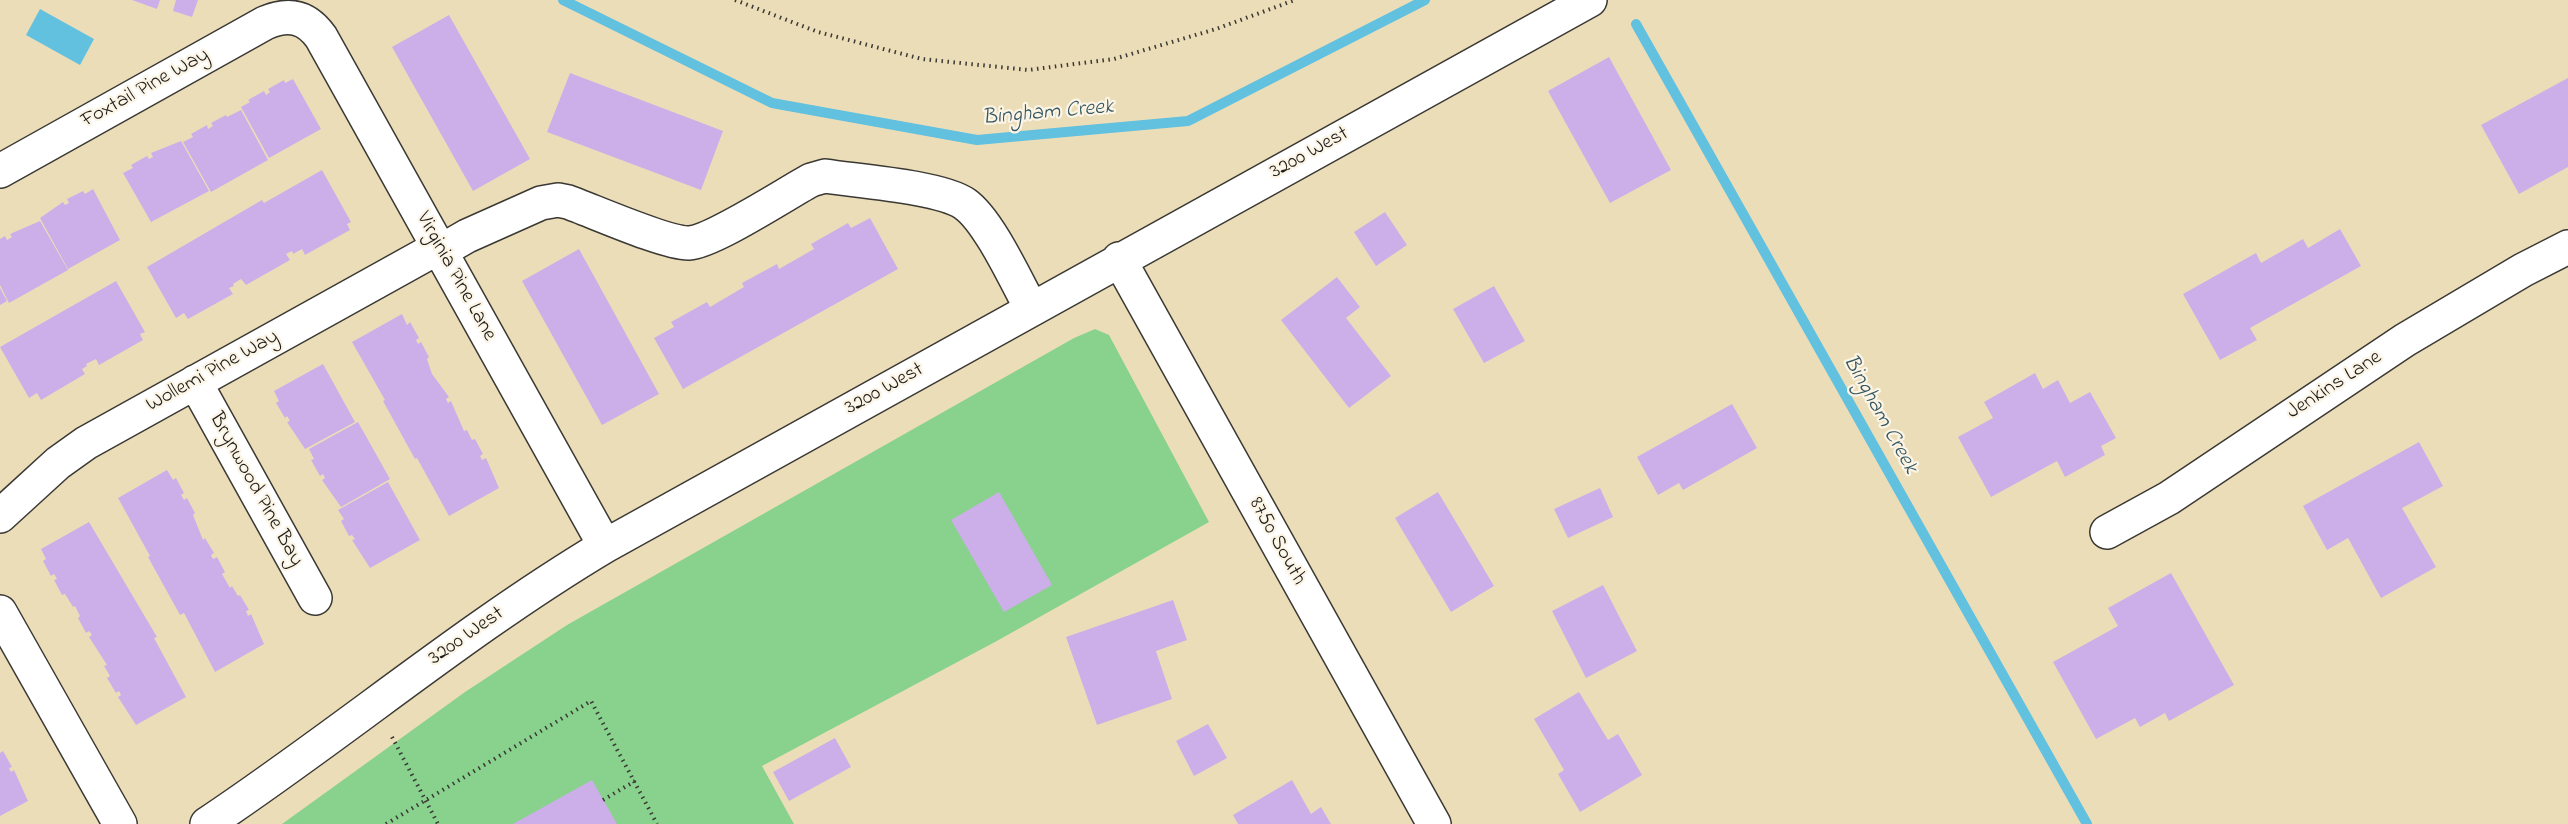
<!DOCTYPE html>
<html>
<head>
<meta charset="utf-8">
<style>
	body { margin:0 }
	canvas { display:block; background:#ecddb9 }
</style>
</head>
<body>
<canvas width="2568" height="824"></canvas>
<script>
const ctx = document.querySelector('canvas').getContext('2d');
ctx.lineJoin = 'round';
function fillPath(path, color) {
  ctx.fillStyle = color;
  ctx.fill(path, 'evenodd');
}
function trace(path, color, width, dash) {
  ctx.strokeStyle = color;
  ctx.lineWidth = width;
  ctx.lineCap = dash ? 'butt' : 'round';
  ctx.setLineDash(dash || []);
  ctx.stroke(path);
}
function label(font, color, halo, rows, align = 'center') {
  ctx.font = font + ' "Indie Flower",sans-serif';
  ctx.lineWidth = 4.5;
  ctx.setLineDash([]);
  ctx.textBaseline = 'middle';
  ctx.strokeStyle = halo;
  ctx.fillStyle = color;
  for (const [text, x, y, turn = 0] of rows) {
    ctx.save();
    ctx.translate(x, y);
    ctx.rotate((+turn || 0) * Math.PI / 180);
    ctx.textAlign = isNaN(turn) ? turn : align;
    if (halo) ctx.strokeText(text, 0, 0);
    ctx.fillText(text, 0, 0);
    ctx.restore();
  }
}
const green = new Path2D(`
	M1095,329l14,6 100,187 -214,120 -233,124 32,58h-512l183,-132 102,-67 507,-287z`);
const water = new Path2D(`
	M40,9l54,30 -14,26 -54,-30z`);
const stream = new Path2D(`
	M563,0l209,103 205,37 211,-19 237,-121
	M1636,24l451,800`);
const building = new Path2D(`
	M132,0h28l-3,9z
	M176,0h22l-6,17 -19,-6z
	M449,15l81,144 -57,32 -81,-144z
	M1609,57l62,113 -61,33 -62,-112z
	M570,73l153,58 -22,59 -154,-58z
	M2568,78v89l-49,27 -38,-69z
	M293,79l28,50 -52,29 -28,-51 9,-5 -2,-2 16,-9 2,4 4,-3 -2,-3 16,-9 1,3z
	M241,110l27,50 -57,32 -28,-50 10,-5 -2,-3 16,-9 1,4 5,-3 -2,-3 15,-8 1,2z
	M181,141l28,50 -58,31 -28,-49 10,-5 -2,-3 16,-9 2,3 4,-2 -2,-4z
	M322,170l29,52 -4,2 3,6 -45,25 -3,-6 -9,5 -1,-3 -6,3 4,6 -44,25 -5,-6 -8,5 1,2 -5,2 4,6 -45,25 -4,-6 -8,5 -29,-51 115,-67 2,3z
	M93,189l27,51 -52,29 -28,-51 23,-16 2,3 4,-2 -2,-4 16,-8 2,3z
	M1385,212l22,33 -31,21 -22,-34z
	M870,218l28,51 -215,120 -29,-51 20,-11 -3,-5 36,-20 3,5 34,-20 -2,-4 35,-19 2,5 35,-20 -3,-5 37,-21 3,5z
	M40,221l28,49 -59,33 -9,-18v-46l5,-3 2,4 5,-3 -2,-3z
	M2340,229l21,37 -111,62 7,12 -37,20 -37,-66 73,-41 5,10 42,-24 5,9z
	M579,249l80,145 -57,31 -80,-144z
	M1337,277l23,30 -14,11 45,58 -42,32 -68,-88z
	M116,281l29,51 -5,2 3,6 -44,25 -3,-6 -10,5 1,2 -5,3 3,5 -44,26 -4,-7 -8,5 -29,-51z
	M1494,286l31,55 -41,22 -31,-54z
	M0,288l7,13 -7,4z
	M402,314l5,11 3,-3 9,16 -3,2 2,4 3,-2 8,15 -2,2 5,15 17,23 -3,2 2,4 3,-2 13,30 3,-1 5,10 3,-1 8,15 -3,2 2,4 4,-2 13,30 -50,28 -32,-58 -2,1 -32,-58 2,-1 -33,-58z
	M323,364l32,58 -50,27 -18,-27 3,-1 -3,-5 -2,2 -9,-15 3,-2 -5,-10z
	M2035,373l8,16 15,-9 12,23 20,-11 26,46 -15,8 4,9 -40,22 -8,-16 -66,36 -33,-60 35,-19 -9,-16z
	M1732,404l25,44 -74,42 -4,-7 -21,12 -21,-38z
	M358,422l32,57 -49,28 -19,-27 3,-2 -2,-4 -3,2 -9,-16 3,-1 -5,-10z
	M2419,442l24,44 -41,22 34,59 -55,31 -33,-60 -21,12 -24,-44z
	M167,470l6,10 3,-2 8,15 -3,2 3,5 3,-2 8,15 -2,2 10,25 2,-2 9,15 -3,2 2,4 4,-2 8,15 -3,2 8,14 2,-2 6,10 2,-1 9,15 -3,1 2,5 3,-2 13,30 -49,28 -31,-59 -4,2 -32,-58 2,-1 -32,-58z
	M388,482l32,58 -50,28 -18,-28 3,-1 -3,-4 -3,1 -8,-15 3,-2 -6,-9z
	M1600,488l13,29 -45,21 -14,-29z
	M999,492l53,93 -48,27 -53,-92z
	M1438,492l56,94 -43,26 -56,-94z
	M89,522l68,115 -3,1 32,59 -50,28 -18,-28 3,-2 -2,-4 -3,2 -9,-15 3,-2 -6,-10 3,-1 -18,-28 3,-2 -3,-4 -3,2 -8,-15 2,-2 -5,-10 -2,1 -8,-13 -3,1 -8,-15 3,-1 -3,-5 -3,2 -8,-15 3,-2 -5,-10z
	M2171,573l63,112 -65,36 -4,-8 -25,14 -5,-9 -39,21 -43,-77 65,-36 -10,-18z
	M1603,585l34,66 -51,27 -34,-67z
	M1173,600l14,40 -31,11 16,48 -75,26 -31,-88z
	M1579,692l29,48 10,-6 24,41 -62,37 -22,-38 6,-4 -30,-51z
	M1208,724l19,34 -33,18 -18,-35z
	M835,738l16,29 -62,34 -16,-29z
	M3,751l9,16 -3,1 2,4 3,-2 14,31 -28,15v-63z
	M592,780l25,44h-104z
	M1292,780l19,34 10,-7 10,17h-93l-5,-9z`);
const path = new Path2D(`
	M735,0l83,32 104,27 106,11 86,-11 102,-30 79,-29
	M392,737l46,87
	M603,800l32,-19
	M386,824l205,-123 66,123`);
const minor = new Path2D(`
	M0,171l265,-148c23,-10 41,-7 56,14l284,509
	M441,251l26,-15 74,-33 17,-3 10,2c25,9 99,42 121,41 23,-1 98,-50 122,-63l14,-4c32,5 116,11 140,28 24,17 51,77 66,104
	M1119,259l315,565
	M195,382l120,216
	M0,516l58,-53 28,-20 353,-196
	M2107,532l62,-34 236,-158 118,-70 45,-23
	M0,612l120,212
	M207,824c135,-90 259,-195 398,-278l985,-546`);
const streetNames = [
	["Foxtail Pine Way",146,89,-29],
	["3200 West",1310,154,-29],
	["Virginia Pine Lane",455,277,61],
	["Wollemi Pine Way",213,372,-29],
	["Jenkins Lane",2335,386,-33],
	["3200 West",885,390,-29],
	["Brynwood Pine Bay",255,490,61],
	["8750 South",1276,542,61],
	["3200 West",467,637,-35]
];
const waterNames = [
	["Bingham Creek",1048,114,-5],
	["Bingham Creek",1879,415,61]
];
fillPath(green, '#88d28e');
fillPath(water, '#61c1df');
trace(stream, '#61c1df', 10);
fillPath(building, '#ccafe8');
trace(minor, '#3b3934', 36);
trace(path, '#3b3934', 4, [1.5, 4.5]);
trace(minor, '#fff', 33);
label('21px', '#1c1c1c', '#fcf5e5', streetNames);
label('italic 22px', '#345660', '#fcf5e5', waterNames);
</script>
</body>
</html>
